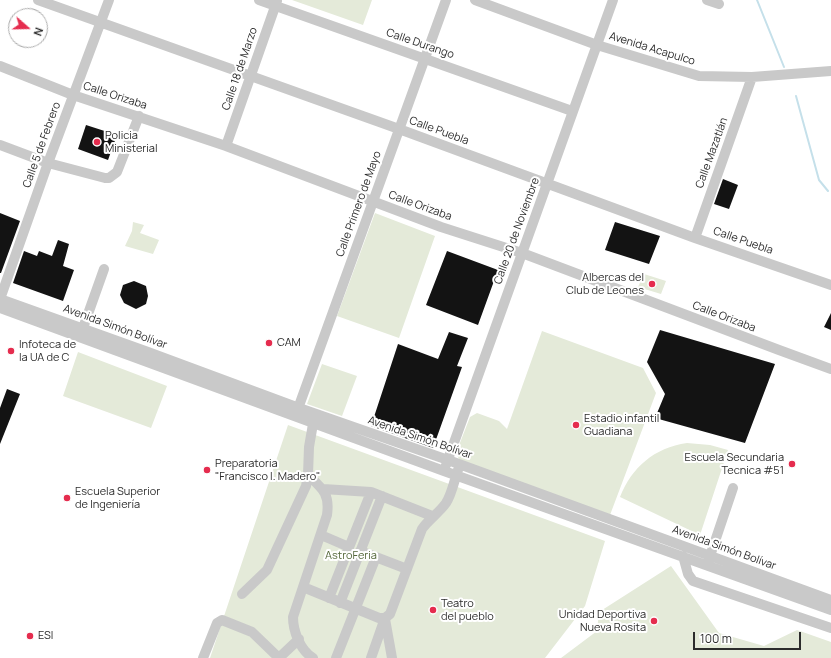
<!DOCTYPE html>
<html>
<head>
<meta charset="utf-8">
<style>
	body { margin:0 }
	#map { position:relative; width:831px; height:658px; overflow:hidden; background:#fff; font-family:Manrope,sans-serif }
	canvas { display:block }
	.north { position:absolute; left:8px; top:8px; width:40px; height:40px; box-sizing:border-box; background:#fff; border:1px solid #ababab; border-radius:50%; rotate:110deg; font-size:11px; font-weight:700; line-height:16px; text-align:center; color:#2c2c2c }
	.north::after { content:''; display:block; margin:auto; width:14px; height:18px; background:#e52c4e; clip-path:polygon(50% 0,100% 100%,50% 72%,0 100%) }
	.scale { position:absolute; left:693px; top:632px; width:108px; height:18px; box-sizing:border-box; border:2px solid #2c2c2c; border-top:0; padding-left:5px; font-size:12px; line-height:14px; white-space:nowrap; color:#2c2c2c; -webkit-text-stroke:3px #fff; paint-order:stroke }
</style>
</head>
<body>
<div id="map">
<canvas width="831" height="658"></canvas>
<div class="north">N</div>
<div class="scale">100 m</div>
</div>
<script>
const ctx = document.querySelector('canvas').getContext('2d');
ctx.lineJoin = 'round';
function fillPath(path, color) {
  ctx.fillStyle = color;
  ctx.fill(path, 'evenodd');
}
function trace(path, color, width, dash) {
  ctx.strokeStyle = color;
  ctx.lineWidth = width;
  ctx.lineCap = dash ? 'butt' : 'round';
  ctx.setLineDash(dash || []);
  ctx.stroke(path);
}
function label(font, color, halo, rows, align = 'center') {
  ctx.font = font + ' Manrope,sans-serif';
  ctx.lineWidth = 4;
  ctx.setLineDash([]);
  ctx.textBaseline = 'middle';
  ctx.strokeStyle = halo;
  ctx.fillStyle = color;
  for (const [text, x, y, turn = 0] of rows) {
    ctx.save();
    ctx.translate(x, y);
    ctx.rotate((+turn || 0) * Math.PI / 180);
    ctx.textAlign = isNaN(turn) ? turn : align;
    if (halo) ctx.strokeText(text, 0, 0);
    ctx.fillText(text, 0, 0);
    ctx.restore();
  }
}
const green = new Path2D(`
	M292,0h80l-9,25z
	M375,213l60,23 -36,102 -62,-22z
	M133,222l11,3 -4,8 19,7 -6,14 -28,-8 7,-15z
	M644,274l22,7 -5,13 -23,-7z
	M542,331l101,37 13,25 -46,122 -150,-54 -4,-8 14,-36 7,-4 22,8 8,8z
	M78,352l89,34 -16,42 -88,-32z
	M322,364l35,12 -15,40 -35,-12z
	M288,425l317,116 -20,65 -40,52h-335z
	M687,443l23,2 18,5 -28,85 -80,-38c12,-30 34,-49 67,-54z
	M671,566l48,67 45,13 33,-16 34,12v16h-270l36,-27 2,-19z`);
const stream = new Path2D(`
	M757,0l27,67
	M796,96l23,84 9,11`);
const building = new Path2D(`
	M86,125l31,10 -9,25 -30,-11z
	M723,179l15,6 -9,24 -15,-5z
	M0,213l20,8 -19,52h-1z
	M615,222l45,14 -11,28 -44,-14z
	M58,240l11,4 -6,22 11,4 -11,31 -50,-18 11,-32 13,5 2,-5 13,5z
	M447,251l51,19 -20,55 -52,-20z
	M134,281l12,5 2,10 -2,8 -10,5 -12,-6 -4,-8 3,-10z
	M831,313v17l-7,-3z
	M660,330l115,34 -30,79 -90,-25 10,-24 -18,-32z
	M449,332l19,6 -11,28 5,1 -29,81 -62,-22 27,-82 40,15z
	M7,389l13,5 -20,50v-36z`);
const minor = new Path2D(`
	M38,0l361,129 296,109 136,47
	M259,0l313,111
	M475,0l122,45 102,31 53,1 79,-6
	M707,0l12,4
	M0,66l73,29 153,51 215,81 81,26 257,97 52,19
	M0,145l48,18 57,15h4l8,-6 22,-56
	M226,146l51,-145
	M695,238l57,-161
	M0,299l148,53 151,56 149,52 383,140
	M0,299l48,-136 61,-163
	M0,308l444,163 387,139
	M83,328l21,-59
	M296,414l150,-414
	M446,465l167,-465
	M308,475c15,14 22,19 19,40l-34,102c0,14 7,33 20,41
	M323,489l48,3
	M321,535l28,12
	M360,551l47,18
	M683,556l5,18 5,7 138,47
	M708,562l25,-74
	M303,587l76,31h6l5,-4 32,-85c7,-10 17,-16 24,-26 6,-9 8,-22 12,-33
	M242,594l25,-24 39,-84 2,-11 1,-28 5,-29
	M329,598l42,-106 61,24
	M340,603l42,-107
	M385,619l7,39
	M280,657l19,-18
	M203,658l14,-35 5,-3 30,12 27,26
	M336,658l40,-101
	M371,658l14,-40`);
const markers = [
	[97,142,4,"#e52c4e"],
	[652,284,4,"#e52c4e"],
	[269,343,4,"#e52c4e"],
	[11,351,4,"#e52c4e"],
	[576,425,4,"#e52c4e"],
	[792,464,4,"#e52c4e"],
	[207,470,4,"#e52c4e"],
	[67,498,4,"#e52c4e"],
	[433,610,4,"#e52c4e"],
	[654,621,4,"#e52c4e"],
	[30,636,4,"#e52c4e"]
];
const streetNames = [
	["Calle Durango",420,44,19],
	["Avenida Acapulco",652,49,17],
	["Calle 18 de Marzo",240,69,-71],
	["Calle Orizaba",115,96,18],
	["Calle Puebla",439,131,20],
	["Calle 5 de Febrero",42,145,-70],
	["Calle Mazatlán",712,153,-70],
	["Calle Primero de Mayo",359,204,-70],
	["Calle Orizaba",420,206,20],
	["Calle 20 de Noviembre",517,231,-70],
	["Calle Puebla",743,241,19],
	["Calle Orizaba",724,317,21],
	["Avenida Simón Bolívar",115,327,20],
	["Avenida Simón Bolívar",420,438,19],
	["Avenida Simón Bolívar",724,548,20]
];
const poiNames = [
	["Policia",105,136],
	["Ministerial",105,149],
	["Albercas del",644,278,"right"],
	["Club de Leones",644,291,"right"],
	["CAM",277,343],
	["Infoteca de",19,345],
	["la UA de C",19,358],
	["Estadio infantil",584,419],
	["Guadiana",584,432],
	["Escuela Secundaria",784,458,"right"],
	["Tecnica #51",784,471,"right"],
	["Preparatoria",215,464],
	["\"Francisco I. Madero\"",215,477],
	["Escuela Superior",75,492],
	["de Ingeniería",75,505],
	["Teatro",441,604],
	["del pueblo",441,617],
	["Unidad Deportiva",646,615,"right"],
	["Nueva Rosita",646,628,"right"],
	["ESI",38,636]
];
const parkNames = [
	["AstroFeria",351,556]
];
fillPath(green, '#e4ead9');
trace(stream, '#c5e0ea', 2);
fillPath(building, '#131313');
trace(minor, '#c9c9c9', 10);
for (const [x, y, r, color] of markers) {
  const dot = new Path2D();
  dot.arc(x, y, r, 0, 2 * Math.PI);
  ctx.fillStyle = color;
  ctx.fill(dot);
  trace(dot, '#fff', 1.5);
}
label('11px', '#2c2c2c', '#fff', streetNames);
label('11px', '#2c2c2c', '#fff', poiNames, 'left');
label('11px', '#54673a', '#fff', parkNames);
</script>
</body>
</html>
